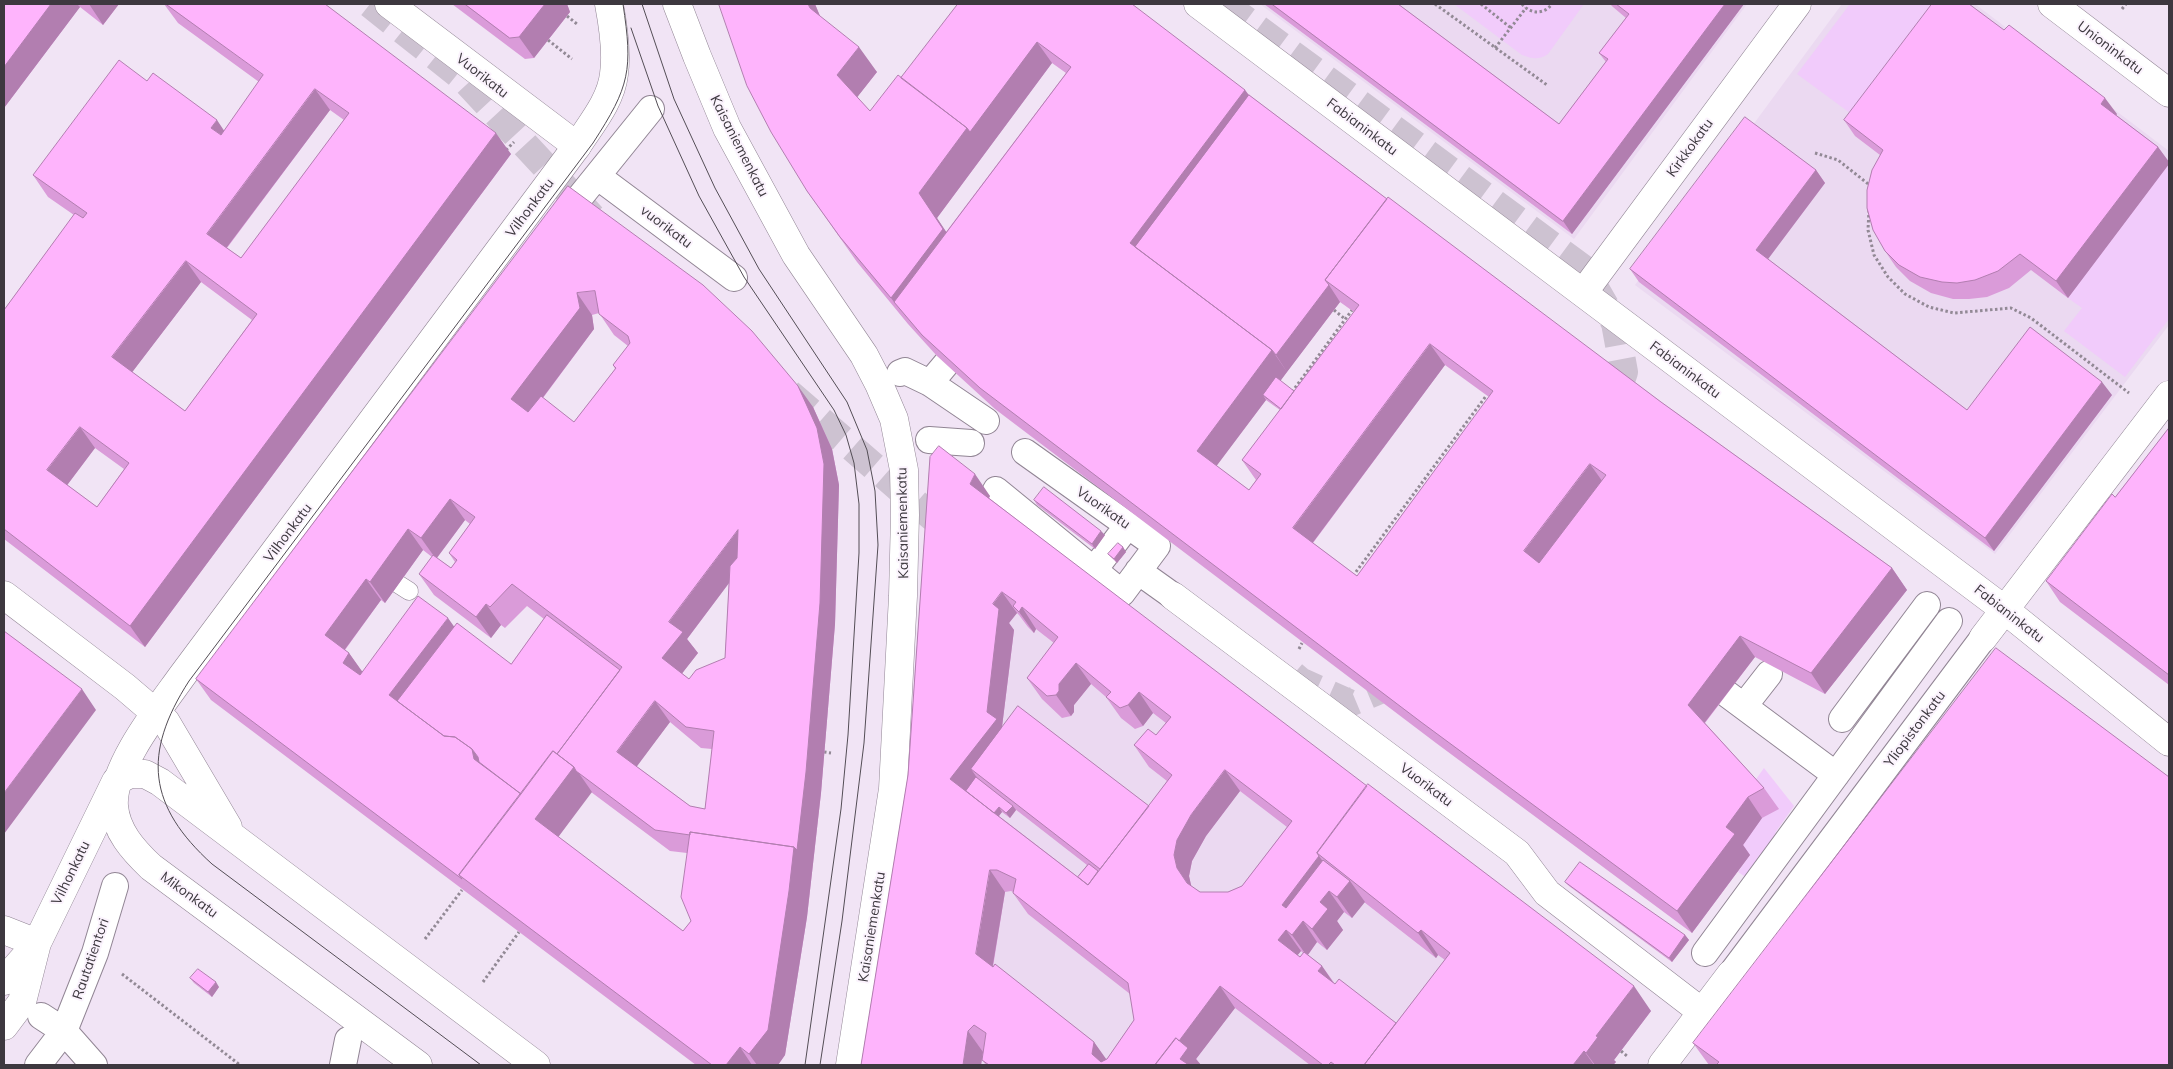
<!DOCTYPE html>
<html>
<head>
<meta charset="utf-8">
<style>
	body { margin:0 }
	#map { position:relative; width:2173px; height:1069px; overflow:hidden; background:#f1e4f5; font-family:Mulish,sans-serif }
	canvas { display:block }
	.frame { position:absolute; inset:0; border:5px solid #3d383f; pointer-events:none }
</style>
</head>
<body>
<div id="map">
<canvas width="2173" height="1069"></canvas>
<div class="frame"></div>
</div>
<script>
const ctx = document.querySelector('canvas').getContext('2d');
ctx.lineJoin = 'round';
function fillPath(path, color) {
  ctx.fillStyle = color;
  ctx.fill(path, 'evenodd');
}
function trace(path, color, width, dash) {
  ctx.strokeStyle = color;
  ctx.lineWidth = width;
  ctx.lineCap = dash ? 'butt' : 'round';
  ctx.setLineDash(dash || []);
  ctx.stroke(path);
}
function label(font, color, halo, rows, align = 'center') {
  ctx.font = font + ' Mulish,sans-serif';
  ctx.lineWidth = 4;
  ctx.setLineDash([]);
  ctx.textBaseline = 'middle';
  ctx.strokeStyle = halo;
  ctx.fillStyle = color;
  for (const [text, x, y, turn = 0] of rows) {
    ctx.save();
    ctx.translate(x, y);
    ctx.rotate((+turn || 0) * Math.PI / 180);
    ctx.textAlign = isNaN(turn) ? turn : align;
    if (halo) ctx.strokeText(text, 0, 0);
    ctx.fillText(text, 0, 0);
    ctx.restore();
  }
}
const built = new Path2D(`
	M1260,4h487l-173,235z
	M1842,4h133l194,147v174l-174,229 -360,-269z
	M985,505l666,506 -41,54h-731z`);
const green = new Path2D(`
	M1454,4h130l-36,50c-9,6 -15,5 -26,1z
	M1850,4h106l-91,120 -68,-50z
	M2169,164v155l-44,58 -61,-46 18,-23 -14,-10z
	M1764,768l30,38 -19,27 6,5 -31,42 -12,-8 12,-17 -9,-7 13,-66z`);
const minorTunnel = new Path2D(`
	M370,4l94,75 128,138
	M1224,4l360,265 31,54 9,49 -13,37
	M789,393l142,123 27,18
	M1293,675l7,6 49,22 38,-16 16,-12`);
const path = new Path2D(`
	M1435,4l112,81
	M1481,4l30,24
	M1522,4c8,10 22,11 30,0
	M2122,9l4,-5
	M567,16l10,8
	M548,40l24,19
	M1495,48l31,-40
	M506,150l8,-8
	M1815,153l23,7 34,27
	M1869,210l-1,20 6,25 14,22 17,17 24,13 25,6 57,-5 20,10 98,75
	M1334,310l11,9
	M1292,392l60,-82
	M1353,576l133,-180
	M1299,649l3,-6
	M824,752l7,1
	M425,939l37,-49
	M122,974l118,91
	M483,982l36,-50
	M1621,1051l6,5`);
const service = new Path2D(`
	M398,584l11,7`);
const pedestrian = new Path2D(`
	M597,176l137,102
	M576,202l75,-93
	M900,373l5,-2 25,12 56,38
	M930,383l16,-19
	M929,440l42,3
	M996,490l126,103 35,-47 -132,-94
	M1094,570l34,-45
	M1138,571l35,25
	M1727,694l109,81
	M1744,706l25,-32
	M1842,719l85,-114
	M1705,953l244,-332
	M1731,974l252,-336
	M41,1016l23,15 30,34
	M38,1065l26,-34 31,-78 20,-67
	M343,1065l5,-25`);
const minor = new Path2D(`
	M389,4l188,142
	M1198,4l807,606 164,132
	M1583,293l214,-289
	M4,595l121,92 41,35 62,105
	M1173,596l344,257 30,40 155,119
	M1983,638l186,-243
	M4,930l33,13
	M4,981l29,-33
	M4,1026l18,-24 15,-59 79,-162 14,-7h15l15,8 376,283
	M1662,1065l69,-91`);
const secondary = new Path2D(`
	M677,4l20,52 30,72 69,127 68,100 15,29 15,35 10,51 1,45 -2,81 -10,193 -43,276
	M2052,4l117,89
	M418,1065l-267,-198c-18,-17 -35,-36 -37,-61 -3,-38 46,-99 68,-130l395,-530c14,-22 34,-45 37,-72 3,-21 -1,-49 -5,-70`);
const tram = new Path2D(`
	M642,4l32,95 41,89 44,81 88,133 20,48 8,41 3,54 -14,198 -22,178 -22,144
	M631,28l27,78 41,90 45,81 90,133 12,25 8,28 5,41v49l-11,182 -7,74 -36,256
	M481,1065l-269,-201c-64,-58 -70,-110 -23,-183l404,-538c37,-57 40,-73 30,-139`);
const wall = new Path2D(`
	M4,4h115l-16,21 -23,-18 -76,101z
	M164,4h161l186,150 -366,493 -141,-108v-229l70,-95 -26,-18 -15,-22 114,-94 77,50 35,-49 -81,-59zM330,110l14,10 -103,138 -14,-10zM201,282l51,38 -67,91 -53,-39zM95,448l29,21 -27,38 -30,-22z
	M452,4h115l3,8 -36,46 -9,1z
	M815,4l5,12 57,56 -20,25 13,14 31,-33 57,-74 287,86 4,5 138,104 274,203 231,166 15,22 -82,104 -70,-37 -50,66 59,65 15,21 -17,9 -19,27 7,10 -58,78 -256,-190 -441,-334 -58,-53 -29,-32 -51,-62 -50,-71zM1052,63l14,10 -120,159 -9,-14zM1340,302l14,10 -60,79 -14,-10zM1445,365l44,32 -132,179 -44,-33zM1266,400l14,10 -38,50 14,20 -7,10 -33,-24z
	M1264,4h134l161,120 47,-62 -7,-9 27,-35 -13,-11 -3,-3h134l-172,230z
	M2117,114l-1,1 42,32 11,15v2l-101,134 -37,-28 -22,18 -22,9 -18,2h-16l-22,-6 -21,-12 -14,-14 -11,-16 -5,-96 -25,-19 -11,-16z
	M1816,170l9,13 -57,76 199,151 145,-15 -118,156 -355,-269 -9,-13z
	M568,186l245,221 19,42 7,36 -4,139 -14,169 -14,124 -22,138 -7,10h-82l-485,-365 -15,-21zM599,313l15,22 14,11 -15,19 2,4 -41,53 -31,-24 51,-69 -2,-14zM465,520l5,4 -21,29 6,9 -4,6 -14,-10zM423,550l9,7 -13,17 15,21 57,43 10,-13 4,3 22,-22 17,13 -33,45 -57,-38 -92,46 -13,-19 -4,-3 36,-50 4,3zM729,583l-4,75 -36,21 -7,-6 16,-20 -11,-14zM670,722l31,26 11,1 -7,60 -15,-3 -54,-40zM591,792l79,59 17,2 4,68 -8,10 -125,-94z
	M2169,428v257l-109,-83 -14,-21 69,-84z
	M930,457l60,39 -1,2 662,513 -37,49 2,2 -3,3h-303l-75,-57 -39,51 5,6h-215l-4,-5 2,-9 -3,14h-120l47,-290zM1017,613l2,2 9,12 6,6 2,-4 18,14 -27,35 15,21 20,19 9,-2 3,-4v-7l17,-21 15,13 15,21 14,11 8,-3 10,-13 13,10 -10,12 -22,10 15,22 18,14 -18,25 -147,-79 12,-97 -5,-7zM1240,791l47,36 -45,59 -14,6h-28l-9,-6 -2,-10 3,-15 14,-25zM1015,809l72,56 -9,12 -79,-61 3,-4 8,6 6,-8zM1011,891l2,1v1l15,21 102,80 4,26 -27,39 -1,1 -12,-18 -101,-75 12,-75zM1364,902l72,56 2,-3 7,5 -49,63 -61,-39 -13,-18 -14,-11 9,-13 10,8 16,-20 -6,-9 7,-9 8,6zM1301,951l2,2 -3,4 -3,-2z
	M1034,500l71,35 -10,14 -58,-44z
	M1123,547l3,5 -9,11 -9,-9z
	M1565,882l120,53 4,5 -17,22 -103,-76z
	M190,978l29,9 -7,10 -18,-14z
	M1693,1043l476,22h-460z`);
const shadedWall = new Path2D(`
	M51,4h26l3,3 -76,101v-41z
	M89,4h30l-16,21z
	M545,4h22l3,8 -36,46 -15,-21z
	M808,4h7l12,29 -17,-25z
	M1725,4h19l-172,230 -9,-13z
	M1037,42l15,21 -115,155 24,36 -67,48 -3,-4 28,-105 48,-65z
	M859,47l18,25 -22,28 -18,-25z
	M315,89l15,21 -109,145 -14,-21z
	M1245,90l15,21 -111,149 -19,-17z
	M2105,98l12,16 -4,6 -12,-16z
	M217,120l14,21 -20,-13z
	M496,133l15,21 -366,493 -15,-21z
	M2158,147l11,15v2l-101,134 -12,-17z
	M1816,170l9,13 -60,80 -9,-13z
	M186,261l15,21 -74,97 -15,-22z
	M1329,285l11,17 -53,70 -11,-17z
	M577,293l15,22 2,14 -68,91 -15,-21z
	M1430,344l15,21 -137,184 -15,-21z
	M1272,350l15,22 -20,27 -4,-4 3,5 -54,72 -15,-21z
	M2102,382l10,13 -118,156 -9,-13z
	M798,386l15,21 19,42 7,36 -4,139 -14,169 -14,124 -22,138 -7,10h-21l-8,-11z
	M80,427l15,21 -33,44 -15,-22z
	M1590,464l15,21 -66,88 -15,-22z
	M975,474l15,22 -5,9 -15,-21z
	M450,499l15,21 -29,39 -15,-21z
	M408,529l15,21 -38,53 -15,-21z
	M738,530l15,21 -66,88 11,14 -21,27 -15,-22 7,-36z
	M1101,531l4,4 -10,14 -3,-5z
	M1123,547l3,5 -9,11 -3,-4z
	M1892,568l15,22 -82,104 -14,-21z
	M366,579l15,21 -41,56 -15,-21z
	M1002,592l15,21 -8,10 5,7 -12,97 9,13 -40,29 9,13 -14,17 -16,-20 37,-67 6,-108z
	M486,604l15,21 -10,13 -15,-21z
	M1022,607l14,22 -2,4 -15,-21z
	M448,618l15,21 -56,73 -18,-17z
	M1740,636l15,21 -53,69 -14,-21z
	M349,653l15,21 -6,10 -15,-21z
	M1076,663l15,21 -17,21v7l-3,4 -15,-21 3,-11z
	M628,675l-52,94 16,23 -39,52 -90,34z
	M82,689l14,21 -92,124v-41z
	M1139,692l14,21 -10,13 -15,-21z
	M655,701l15,21 -38,51 -15,-21z
	M472,749l15,21 -13,-11z
	M1225,770l15,21 -34,45 -14,25 -3,15 3,13 10,15 -25,-36 -3,-13 3,-15 14,-25z
	M1748,797l14,21 -19,27 7,10 -58,78 -15,-22 49,-84z
	M1013,806l3,4 -6,8 -4,-5z
	M999,807l3,5 -8,10 -4,-4z
	M1319,856l15,21 -37,49 -15,-21z
	M990,870l15,22 -14,84 -15,-22z
	M1350,881l15,21 -13,16 -15,-21z
	M1329,891l15,21 -7,9 6,9 -16,20 -15,-21 8,-27z
	M1303,921l14,21 -10,14 -15,-21z
	M1286,930l15,21 -9,11 -14,-22z
	M1421,930l17,25 -2,3 -18,-25z
	M1685,935l4,5 -17,22 -3,-4z
	M1322,966l15,22 -19,-17z
	M216,982l3,5 -7,10 -4,-5z
	M1220,986l15,22 -39,51 5,6h-40z
	M1634,986l17,25 -37,49 2,2 -3,3h-18l-9,-12 10,-17z
	M968,1031l15,21 -2,13h-18z
	M1094,1042l15,21 -10,2 -7,-11z
	M740,1047l12,18h-26z
	M1584,1051l10,14h-21z`);
const building = new Path2D(`
	M4,4h47l-47,63z
	M166,4h159l171,129 -366,493 -126,-97v-219l71,-97 8,5 4,-5 -54,-38 86,-115 28,21 6,-8 64,47 -6,8 10,7 42,-60zM315,89l34,24 -108,145 -34,-24zM186,261l71,53 -72,97 -73,-54zM80,427l49,36 -32,44 -50,-37z
	M465,4h80l-26,33 -9,1z
	M719,4h89l2,4 49,39 -22,28 33,36 28,-36 69,53 -48,65 24,36 -52,69 -51,-61 -33,-46 -36,-59 -24,-46z
	M958,4h174l113,86 -115,153 142,107 -75,101 52,39 12,-16 -19,-14 117,-155 -34,-25 63,-83 273,205 231,166 -81,105 -71,-37 -52,69 76,83 -16,9 -22,30 9,7 -58,77 -256,-189 -441,-334 -58,-53 -28,-33 177,-235 -34,-25 -67,90 -3,-4 -66,-50zM1430,344l63,47 -136,185 -64,-48zM1590,464l16,11 -67,88 -15,-12z
	M1272,4h126l161,120 49,-65 -9,-6 30,-39 -13,-10h109l-162,217z
	M1932,4h37l35,26 5,-5 96,73 -4,6 57,43 -102,134 -36,-27 -22,17 -23,9 -18,3 -15,-1 -22,-5 -21,-12 -14,-14 -12,-21 -6,-22v-18l5,-20 11,-20 -39,-30z
	M1249,95l138,104 -62,81 4,5 -53,70 -4,-5 -137,-103z
	M1745,117l71,53 -60,80 211,160 63,-83 72,55 -117,156 -355,-269z
	M568,186l135,99 49,46 46,55 19,42 7,36 -4,139 -14,169 -9,78 -3,-3 -104,-15v3l-35,-5 -79,-59 -2,-4 -17,-13 65,-87 -110,-83 -22,23 -4,-3 -10,13 -57,-43 14,-19 18,13 6,-8 -8,-7 26,-36 -25,-18 -29,39 -13,-9 -38,53 -4,-3 -41,56 24,18 -6,10 17,12 58,-79 30,22 -59,77 55,41 11,1 17,12 2,10 47,35 -62,81 3,4 -266,-200zM595,291l4,23 29,22 2,7 -17,22 3,3 -42,54 -33,-26 -13,16 -17,-13 69,-91 -3,-15zM738,530l-1,28 -7,8 -5,92 -29,12 -7,9 -27,-21 21,-26 -14,-10zM655,701l31,26 28,4 -9,78 -15,-3 -73,-54z
	M1276,377l18,14 -13,18 -18,-14z
	M2169,428v247l-123,-94 66,-87 3,3z
	M939,446l36,28 -5,10 397,302 -50,67 2,3 -37,49 4,3 37,-48 27,21 -13,16 -8,-6 -9,11 8,7 -16,20 -9,-8 -11,14 -6,-5 -8,10 22,17 4,-5 18,14 -4,5 17,13 4,-5 57,44 -32,42h-29l-4,-3 -3,3h-5l-103,-79 -41,55 -3,-3 -21,27h-166l-7,-5 4,-27 -12,-8 -6,6 -5,34h-102l47,-290 22,-318zM1002,592l14,10 -3,4 6,6 3,-5 36,30 -31,41 20,18 9,-1 3,-4v-7l17,-21 35,29 -5,5 14,11 8,-3 11,-13 32,25 -15,18 -8,-6 -14,16 38,30 -84,110 -138,-106 47,-60 -10,-7 12,-103 -6,-5zM1225,770l67,51 -50,65 -14,6h-28l-13,-9 -10,-15 -3,-13 3,-15 14,-25zM990,870h7l19,9 -3,14 115,90 6,37 -27,39 -6,3 -9,-8 2,-12 -99,-78 -2,3 -17,-13z
	M1044,487l57,44 -9,13 -58,-44z
	M1118,543l5,4 -9,12 -6,-5z
	M547,615l73,55 -63,84 -4,-3 -32,43 -42,-32 -1,-5 -6,-8 -17,-12 -11,-1 -47,-35 60,-78 54,41z
	M4,631l78,58 -78,104z
	M1996,648l173,129v288h-453l3,-3 -26,-19z
	M1018,706l131,100 -49,63 -129,-100z
	M553,751l21,16 -39,52 148,112 8,-10 -10,-24 9,-65 104,15 -5,44 -21,139 -19,24 -9,-7 -14,18h-14l-253,-190z
	M976,777l37,29 -7,7 -7,-6 -5,6 -28,-22z
	M1368,784l266,202 -38,50 2,1 -12,16 -2,-2 -11,14h-209l86,-112 -29,-23 -3,3 -101,-80z
	M1580,862l105,73 -16,23 -104,-76z
	M1089,864l9,7 -10,14 -10,-8z
	M198,969l18,13 -8,10 -18,-14z
	M1176,1038l12,10 -8,11 9,6h-34z`);
const streetNames = [
	["Unioninkatu",2110,48,37],
	["Vuorikatu",482,76,38],
	["Fabianinkatu",1362,127,37],
	["Kaisaniemenkatu",739,146,63],
	["Kirkkokatu",1690,148,-54],
	["Vilhonkatu",530,208,-53],
	["vuorikatu",666,227,37],
	["Fabianinkatu",1685,370,37],
	["Vuorikatu",1103,508,35],
	["Kaisaniemenkatu",903,523,-91],
	["Vilhonkatu",288,533,-53],
	["Fabianinkatu",2009,614,38],
	["Yliopistonkatu",1915,729,-53],
	["Vuorikatu",1426,785,37],
	["Vilhonkatu",71,873,-64],
	["Mikonkatu",189,895,36],
	["Kaisaniemenkatu",872,927,-81],
	["Rautatientori",91,959,-71]
];
fillPath(built, '#ebd9f1');
fillPath(green, '#f1cbfb');
trace(minorTunnel, '#cdc2d1', 28, [28, 14]);
trace(service, '#918594', 19);
trace(pedestrian, '#918594', 28);
trace(minor, '#918594', 29);
trace(secondary, '#918594', 29);
trace(path, '#928995', 3, [2.5, 2.5]);
trace(service, '#fff', 18);
trace(pedestrian, '#fff', 26);
trace(minor, '#fff', 28);
trace(secondary, '#fff', 28);
trace(tram, '#534d55', 1);
fillPath(wall, '#da9bd9');
fillPath(shadedWall, '#b27eb0');
fillPath(building, '#feb4fc');
trace(building, '#b27eb0', 1);
label('14px', '#3d383f', '#fbf3fd', streetNames);
</script>
</body>
</html>
